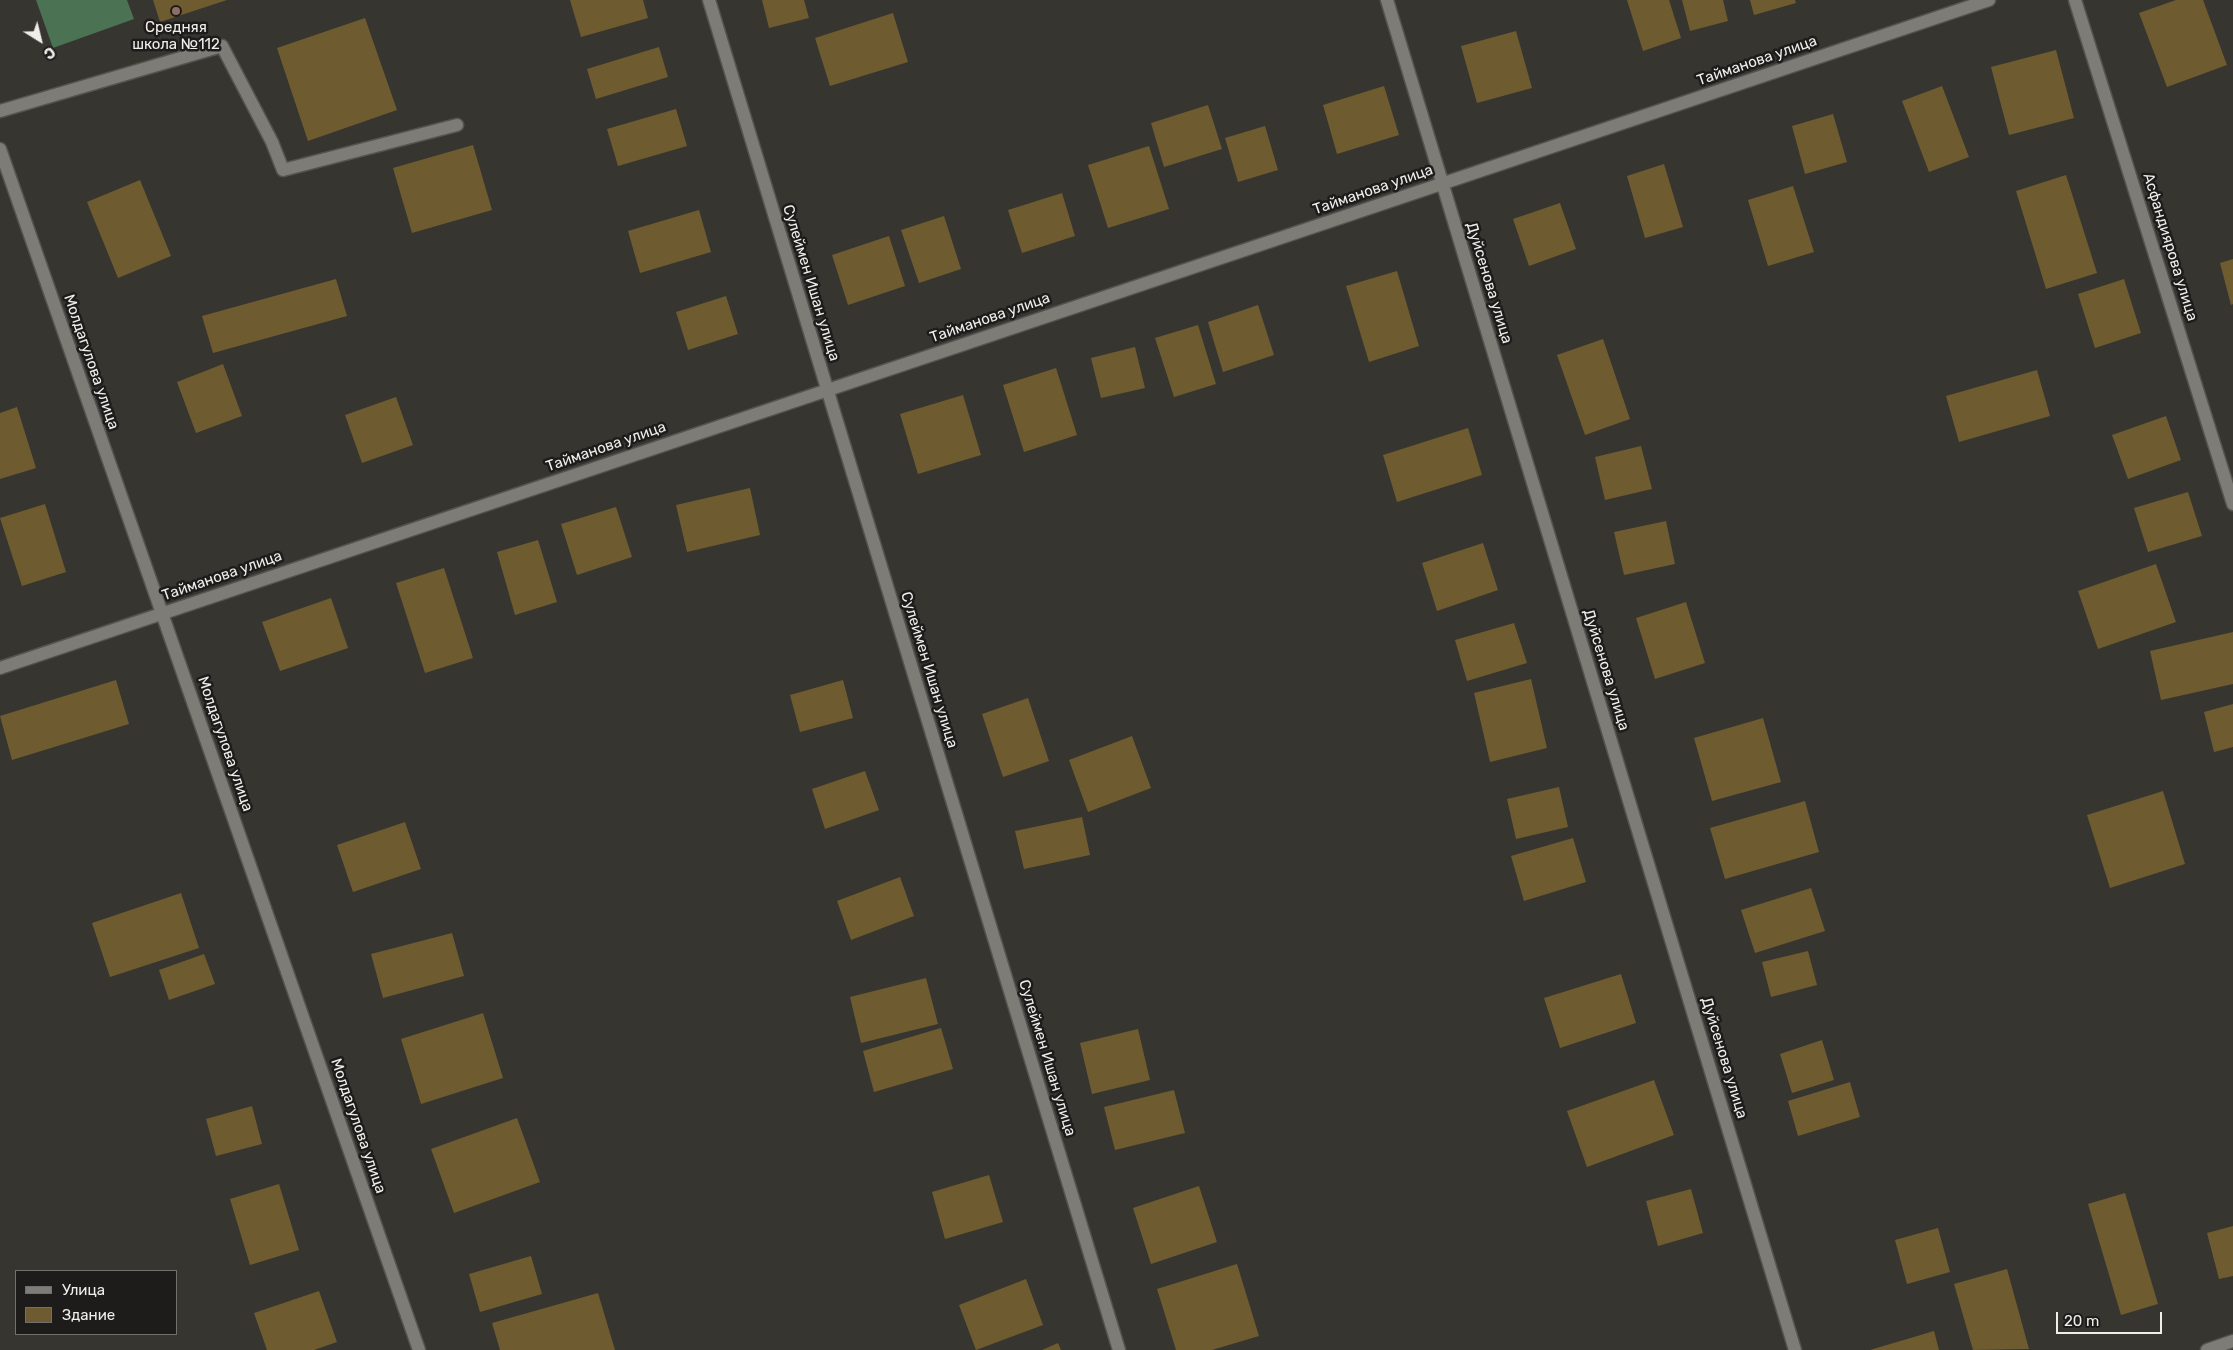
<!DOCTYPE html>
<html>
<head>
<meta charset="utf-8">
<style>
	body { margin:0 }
	#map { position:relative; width:2233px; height:1350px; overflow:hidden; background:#373530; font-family:Rubik,sans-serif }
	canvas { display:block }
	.legend { position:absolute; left:15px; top:1270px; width:162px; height:65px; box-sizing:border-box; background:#1d1c1a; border:1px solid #71706e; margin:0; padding:6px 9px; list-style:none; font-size:15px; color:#f0eeeb }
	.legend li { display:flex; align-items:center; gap:10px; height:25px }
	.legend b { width:25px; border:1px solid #71706e }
	.north { position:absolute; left:15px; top:15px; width:50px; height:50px; -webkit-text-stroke:4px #1d1c1a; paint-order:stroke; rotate:144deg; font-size:14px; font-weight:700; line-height:20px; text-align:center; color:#f0eeeb }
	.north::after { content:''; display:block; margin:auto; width:18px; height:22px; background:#f0eeeb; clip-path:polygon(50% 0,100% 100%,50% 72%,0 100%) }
	.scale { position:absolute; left:2056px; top:1312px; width:106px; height:22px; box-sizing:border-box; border:2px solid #f0eeeb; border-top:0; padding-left:6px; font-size:15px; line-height:18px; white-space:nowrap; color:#f0eeeb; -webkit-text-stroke:4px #1d1c1a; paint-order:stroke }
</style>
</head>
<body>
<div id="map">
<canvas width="2233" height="1350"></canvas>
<ul class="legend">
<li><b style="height:6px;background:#7e7c76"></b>Улица</li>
<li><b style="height:14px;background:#6e5c30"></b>Здание</li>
</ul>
<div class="north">С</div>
<div class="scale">20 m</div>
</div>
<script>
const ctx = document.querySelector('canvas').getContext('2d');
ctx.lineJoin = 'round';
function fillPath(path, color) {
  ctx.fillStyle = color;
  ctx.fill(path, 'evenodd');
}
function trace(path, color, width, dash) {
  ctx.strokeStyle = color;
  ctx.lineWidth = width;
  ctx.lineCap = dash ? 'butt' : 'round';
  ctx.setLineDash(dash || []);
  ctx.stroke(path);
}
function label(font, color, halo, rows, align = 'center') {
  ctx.font = font + ' Rubik,sans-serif';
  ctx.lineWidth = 5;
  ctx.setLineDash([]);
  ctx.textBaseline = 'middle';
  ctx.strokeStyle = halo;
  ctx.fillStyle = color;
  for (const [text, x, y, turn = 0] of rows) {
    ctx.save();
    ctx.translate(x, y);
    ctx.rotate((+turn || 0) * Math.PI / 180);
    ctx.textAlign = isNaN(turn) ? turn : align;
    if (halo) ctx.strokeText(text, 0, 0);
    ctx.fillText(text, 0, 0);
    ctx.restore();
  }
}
const forest = new Path2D(`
	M36,0h91l7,19 -81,29z`);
const building = new Path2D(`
	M153,0h74l-67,22z
	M570,0h73l5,18 -67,19z
	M762,0h42l5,18 -40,10z
	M1627,0h42l12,38 -38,13z
	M1682,0h41l5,21 -38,10z
	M1750,0h45l1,3 -42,12z
	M2176,0h27l24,65 -60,22 -28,-74z
	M893,13l15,49 -78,24 -15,-48z
	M365,18l32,92 -89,31 -31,-93z
	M1516,31l16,57 -55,15 -16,-57z
	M659,47l9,30 -72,22 -9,-30z
	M2056,50l18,68 -65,17 -18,-68z
	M1384,86l15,49 -62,19 -14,-49z
	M1942,86l27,71 -40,15 -27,-71z
	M1208,105l14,44 -58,18 -13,-44z
	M676,109l11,37 -69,20 -11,-37z
	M1833,114l14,48 -42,12 -13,-48z
	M1265,126l13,44 -40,12 -13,-44z
	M473,145l19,65 -80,23 -19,-65z
	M1149,146l20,63 -61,19 -20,-63z
	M1664,164l19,63 -38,11 -18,-62z
	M2066,175l31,98 -51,16 -30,-98z
	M140,180l31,76 -53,22 -31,-76z
	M1793,186l21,66 -46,14 -20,-66z
	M1062,193l13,43 -53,17 -14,-43z
	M1560,203l16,46 -47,17 -16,-47z
	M699,210l12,42 -71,21 -12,-42z
	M944,216l17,53 -42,14 -18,-53z
	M889,236l16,50 -57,19 -16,-50z
	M2233,259v45l-2,1 -11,-42z
	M1397,271l22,75 -50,16 -23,-76z
	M336,279l11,37 -134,37 -11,-37z
	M2124,279l17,54 -46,15 -17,-54z
	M726,296l12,38 -50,16 -12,-38z
	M1258,305l16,50 -51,17 -15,-50z
	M1198,325l18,59 -42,13 -19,-59z
	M1603,339l27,80 -45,16 -28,-80z
	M1135,347l10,41 -44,10 -10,-40z
	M223,364l19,52 -46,17 -19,-51z
	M1056,368l21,67 -53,17 -21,-67z
	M2037,370l13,46 -91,26 -13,-46z
	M963,395l18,60 -63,19 -18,-60z
	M396,397l17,48 -51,18 -17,-48z
	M17,407l19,61 -36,11v-66z
	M2166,416l15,44 -53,19 -16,-44z
	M1468,428l14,47 -85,27 -14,-47z
	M1641,446l11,43 -47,11 -10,-43z
	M750,488l10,47 -73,17 -11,-47z
	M2188,492l14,44 -54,16 -14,-44z
	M45,504l21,68 -44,14 -22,-68z
	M616,507l16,50 -55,18 -16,-51z
	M1666,521l9,43 -51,11 -10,-43z
	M538,540l19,62 -42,13 -18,-63z
	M1483,543l15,47 -61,21 -15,-48z
	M2156,564l20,58 -78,27 -20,-58z
	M444,568l29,90 -48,15 -29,-90z
	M331,598l17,50 -68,23 -18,-49z
	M1686,602l19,61 -50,16 -19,-61z
	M1514,623l13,40 -60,18 -12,-41z
	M2233,632v52l-72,16 -11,-49z
	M1531,679l16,69 -57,14 -16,-69z
	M116,680l13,44 -117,36 -12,-44z
	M843,680l10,38 -53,14 -10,-37z
	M1028,698l21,63 -46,16 -21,-63z
	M2233,704v43l-19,5 -10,-40z
	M1763,718l18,64 -69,19 -18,-63z
	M1132,736l19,52 -63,24 -19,-52z
	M865,771l14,39 -54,19 -13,-40z
	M1559,787l9,40 -52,12 -9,-40z
	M2163,791l22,73 -75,24 -23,-73z
	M1805,801l14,51 -94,27 -15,-51z
	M1082,817l8,38 -66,14 -9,-38z
	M405,822l16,47 -68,23 -16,-47z
	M1573,838l13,44 -62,19 -13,-45z
	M900,877l14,39 -63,24 -14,-39z
	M1811,888l14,43 -70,22 -14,-43z
	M181,893l18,55 -89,29 -18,-54z
	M452,933l12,43 -81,22 -12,-44z
	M1808,951l9,34 -46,12 -9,-35z
	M204,954l11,30 -46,16 -10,-30z
	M1621,974l15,49 -76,25 -16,-50z
	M926,978l12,46 -77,19 -11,-46z
	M483,1013l20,65 -82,26 -20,-65z
	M941,1028l12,41 -79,23 -11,-41z
	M1138,1029l12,51 -58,14 -12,-51z
	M1822,1040l12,40 -42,13 -12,-39z
	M1654,1080l20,55 -87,32 -20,-56z
	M1850,1082l10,35 -62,19 -10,-35z
	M1174,1090l11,43 -70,17 -11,-43z
	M252,1106l10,38 -46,12 -10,-37z
	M517,1118l23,64 -86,31 -23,-64z
	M989,1175l14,47 -58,17 -13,-47z
	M279,1184l20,66 -49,15 -20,-66z
	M1199,1186l18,56 -66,22 -18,-56z
	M1691,1189l12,44 -45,13 -12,-45z
	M2125,1193l33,111 -37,11 -33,-111z
	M2233,1226v50l-14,3 -12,-46z
	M1938,1228l12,44 -43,12 -12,-44z
	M531,1256l11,38 -62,18 -11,-38z
	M1237,1264l22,72 -47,14h-36l-19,-61z
	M2007,1269l22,80 -56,1 -19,-66z
	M1026,1279l17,46 -67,25 -17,-45z
	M319,1291l18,51 -23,8h-47l-13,-37z
	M598,1293l17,57h-115l-8,-27z
	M1934,1331l5,19h-69z
	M1058,1343l3,7h-19z`);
const street = new Path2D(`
	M709,0l410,1350
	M1387,0l408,1350
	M2075,0l158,504
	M0,111l222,-65 50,96 11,28 174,-45
	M0,149l419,1201
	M0,668l1989,-668
	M2207,1350l26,-9`);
const markers = [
	[176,11,5,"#8d6e63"]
];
const poiNames = [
	["Средняя",176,28],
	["школа №112",176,45]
];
const streetNames = [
	["Тайманова улица",1757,61,-19],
	["Тайманова улица",1373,190,-19],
	["Асфандиярова улица",2170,247,73],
	["Сулеймен Ишан улица",811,283,73],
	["Дуйсенова улица",1489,283,73],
	["Тайманова улица",990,318,-19],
	["Молдагулова улица",91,362,71],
	["Тайманова улица",606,447,-19],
	["Тайманова улица",222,576,-19],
	["Сулеймен Ишан улица",929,670,73],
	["Дуйсенова улица",1606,670,73],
	["Молдагулова улица",225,744,71],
	["Сулеймен Ишан улица",1047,1058,73],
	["Дуйсенова улица",1724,1058,73],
	["Молдагулова улица",358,1126,71]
];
fillPath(forest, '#4a7253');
fillPath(building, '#6e5c30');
trace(street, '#55534f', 15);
trace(street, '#7e7c76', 12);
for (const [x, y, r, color] of markers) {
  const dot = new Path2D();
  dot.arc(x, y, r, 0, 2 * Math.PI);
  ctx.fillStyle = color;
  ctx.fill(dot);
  trace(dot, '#1d1c1a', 2);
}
label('15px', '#f0eeeb', '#1d1c1a', poiNames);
label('15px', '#f0eeeb', '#1d1c1a', streetNames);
</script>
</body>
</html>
